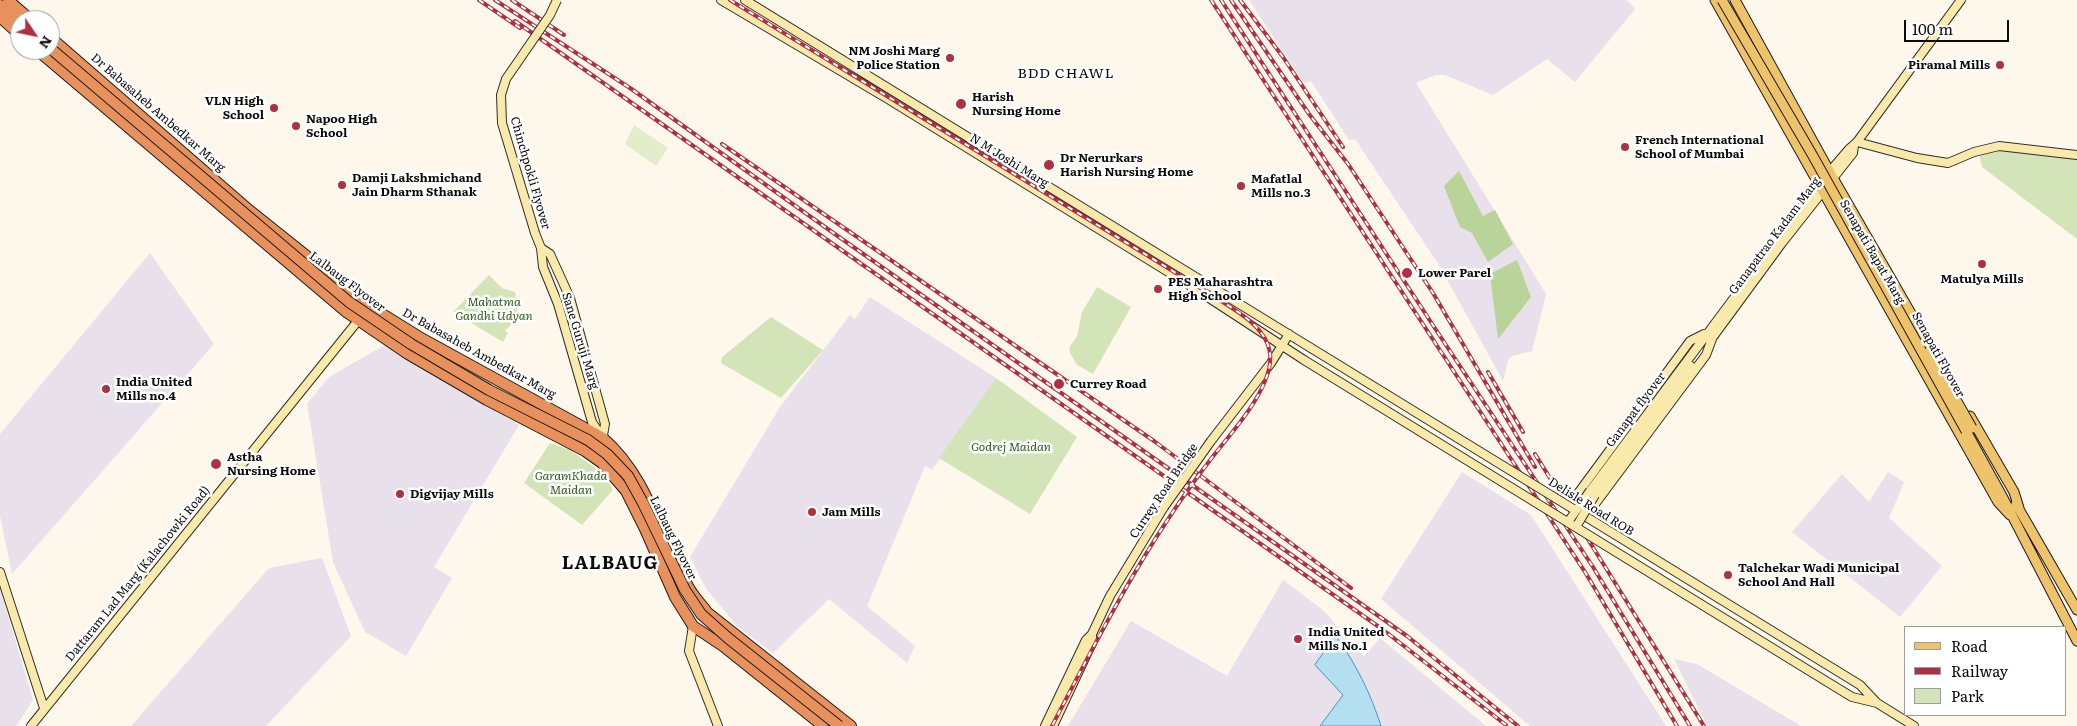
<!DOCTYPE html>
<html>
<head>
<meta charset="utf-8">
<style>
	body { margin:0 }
	#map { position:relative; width:2077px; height:726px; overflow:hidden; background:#fdf8eb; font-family:Literata,serif }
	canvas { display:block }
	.legend { position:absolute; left:1904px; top:626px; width:162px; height:90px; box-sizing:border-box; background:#fff; border:1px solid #9d9d9d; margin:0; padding:6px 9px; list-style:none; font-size:15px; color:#0b0b0b }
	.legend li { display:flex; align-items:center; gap:10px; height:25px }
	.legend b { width:25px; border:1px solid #9d9d9d }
	.north { position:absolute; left:10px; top:10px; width:50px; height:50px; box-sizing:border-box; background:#fff; border:1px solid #9d9d9d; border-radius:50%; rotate:124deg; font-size:14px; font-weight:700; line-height:20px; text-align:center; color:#0b0b0b }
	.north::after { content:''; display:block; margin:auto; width:18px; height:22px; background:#b02f40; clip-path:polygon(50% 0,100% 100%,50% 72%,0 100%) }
	.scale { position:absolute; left:1904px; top:20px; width:105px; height:22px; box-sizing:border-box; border:2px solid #0b0b0b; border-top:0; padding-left:6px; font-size:15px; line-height:18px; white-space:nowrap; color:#0b0b0b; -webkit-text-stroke:4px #fff; paint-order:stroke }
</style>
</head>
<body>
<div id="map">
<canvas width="2077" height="726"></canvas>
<ul class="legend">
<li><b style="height:6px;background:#eec36b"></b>Road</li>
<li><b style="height:6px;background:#b02f40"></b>Railway</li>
<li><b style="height:14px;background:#d3e5b8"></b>Park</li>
</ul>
<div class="north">N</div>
<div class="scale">100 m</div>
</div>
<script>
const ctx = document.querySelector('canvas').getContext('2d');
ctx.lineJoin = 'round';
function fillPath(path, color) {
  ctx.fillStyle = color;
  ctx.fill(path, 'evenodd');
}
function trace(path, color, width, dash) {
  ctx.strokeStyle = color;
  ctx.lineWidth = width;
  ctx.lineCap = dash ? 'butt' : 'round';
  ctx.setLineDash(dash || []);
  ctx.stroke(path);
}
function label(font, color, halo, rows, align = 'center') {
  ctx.font = font + ' Literata,serif';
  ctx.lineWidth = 5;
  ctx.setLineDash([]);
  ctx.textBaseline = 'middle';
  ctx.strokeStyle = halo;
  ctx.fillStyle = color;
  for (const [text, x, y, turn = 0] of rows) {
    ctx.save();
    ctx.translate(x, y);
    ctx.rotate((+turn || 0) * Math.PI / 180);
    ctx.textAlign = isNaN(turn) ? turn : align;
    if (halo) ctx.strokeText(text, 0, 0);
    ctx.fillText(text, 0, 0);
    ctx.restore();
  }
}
const industrial = new Path2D(`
	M1249,0h378l8,9 -60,73 -28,-23 -54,36 -48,-20h-9l-20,8 130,211 -14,57 -23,6 -6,24 -64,-116 -84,-126 -6,1 -38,-59 -7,2z
	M150,253l64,91 -202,230 -12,-58v-82z
	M870,297l126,81 -64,92 -7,-4 -58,140 48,40 -8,17 -78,-64 -56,54 -35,-26 -31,-37 -17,-33 90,-150 70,-92 5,4z
	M385,345l134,80 -85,142 18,11 -46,78 -41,-24 -32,-70 -26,-158 22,-27z
	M1462,472l69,43 135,211h-136l-149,-127z
	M1888,472l16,10 -15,36 53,48 -42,51 -108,-85 50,-58 27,28z
	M322,558l29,78 -85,90h-135l138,-158z
	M1283,580l40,30 41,47 16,-19 106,88h-418l63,-105 96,55z
	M0,589l33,111 -17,26h-16z
	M1674,659l23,5 104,62h-94z`);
const green = new Path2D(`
	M1999,150l40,1 38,8v80l-95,-72 -3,-11z
	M489,275l13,13 13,4 3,25 -13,14 3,2 -5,9 -50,-30z
	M1097,287l34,20 -38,67 -16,-9 -7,-12 -1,-5 8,-12 5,-24z
	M771,317l52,33 -42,48 -60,-35 1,-6z
	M996,378l81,59 -47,77 -91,-56z
	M550,443l20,7 34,24 9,16 -31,35 -58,-42z`);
const forest = new Path2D(`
	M1459,171l24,45 12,-6 18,34 -25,18 -16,-29 -12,-6 -16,-41z
	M1517,260l14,37 -33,42 -8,-65z`);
const pitch = new Path2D(`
	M634,125l34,23 -12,18 -31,-22z`);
const water = new Path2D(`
	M1336,636c20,28 35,58 45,90h-61l23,-31 -28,-30z`);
const secondary = new Path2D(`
	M721,0l167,99 295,182 121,79
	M745,0l566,348
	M1857,142l60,16 31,5 26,-11 25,-6 78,9
	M535,233l6,15 2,19 15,37 34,118 10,15
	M541,248l9,6 20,44 35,126 -3,17
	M1704,334l-14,7 -114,155 16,12 114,-153 6,-16
	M1710,341l72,-98 71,-90 1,-7
	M1211,441l60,-78 18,-29
	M1590,491l229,-307 30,-35 8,-7 104,-142
	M1595,495l96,-129
	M1575,510l285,175 17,18 37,23
	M0,572l44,136
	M693,626l-4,25 29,75
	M1834,686l18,11 25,6
	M31,726l330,-409
	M1045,726l41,-86 6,-6 18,-38 54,-89
	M1053,726l39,-83v-9`);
const primary = new Path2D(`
	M1715,0l283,502 12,13
	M1735,0l98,178 103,179
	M1970,416l44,76 5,16
	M1966,431l37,67 74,143
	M2016,504l61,106`);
const highway = new Path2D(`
	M8,0l23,20
	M0,5l20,17
	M0,17l20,18
	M50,37l199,173 119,95 53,33 182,100c46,40 57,100 86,150 5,9 13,17 19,25l143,113
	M37,50l308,261 63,43 79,46 98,51 17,12 24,28 19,38 30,68 18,29 30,20 100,80`);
const rail = new Path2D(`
	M479,0l41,28
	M495,0l135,88 202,144 575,404 111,90
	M512,0l52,35
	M730,0l477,292c22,15 59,32 63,61 4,30 -31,71 -48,92 -71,88 -118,181 -170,281
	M1211,0l374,572 92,154
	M1221,0l219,336 153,231 97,159
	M1231,0l78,114 39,50 85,129 102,174
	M1240,0l43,57 60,90
	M515,21l867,608 124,96
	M722,144l432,297 197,147
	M1488,372l35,60
	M1535,454l169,272`);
const secondaryBridge = new Path2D(`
	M535,233l-33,-110 -1,-28 5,-16 44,-64 7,-15
	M1311,348l264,162
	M1304,360l530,326
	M1164,507l47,-66
	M1568,522l22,-31
	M1576,527l19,-32`);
const primaryBridge = new Path2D(`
	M1722,0l91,156 153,275
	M1929,352l43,76`);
const highwayBridge = new Path2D(`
	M50,48l299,254 62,42 78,46 99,50 19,14 21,22 15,27 42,87 16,24 27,24 111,88`);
const markers = [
	[950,58,5,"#b02f40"],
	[2000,65,5,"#b02f40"],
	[961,104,6,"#b02f40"],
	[274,108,5,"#b02f40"],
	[296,126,5,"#b02f40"],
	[1625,147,5,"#b02f40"],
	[1049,165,6,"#b02f40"],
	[342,185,5,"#b02f40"],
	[1241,186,5,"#b02f40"],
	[1982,264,5,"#b02f40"],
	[1407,273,6,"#b02f40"],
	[1158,289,5,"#b02f40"],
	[1059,384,6,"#b02f40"],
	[106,389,5,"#b02f40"],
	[216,464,6,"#b02f40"],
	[400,494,5,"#b02f40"],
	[812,512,5,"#b02f40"],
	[1728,575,5,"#b02f40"],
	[1298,639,5,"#b02f40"]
];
const poiNames = [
	["NM Joshi Marg",940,51,"right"],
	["Police Station",940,65,"right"],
	["Piramal Mills",1990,65,"right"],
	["Harish",972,97],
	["Nursing Home",972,111],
	["VLN High",264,101,"right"],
	["School",264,115,"right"],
	["Napoo High",306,119],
	["School",306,133],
	["French International",1635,140],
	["School of Mumbai",1635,154],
	["Dr Nerurkars",1060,158],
	["Harish Nursing Home",1060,172],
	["Damji Lakshmichand",352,178],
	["Jain Dharm Sthanak",352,192],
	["Mafatlal",1251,179],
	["Mills no.3",1251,193],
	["Lower Parel",1418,273],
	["Matulya Mills",1982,279,"center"],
	["PES Maharashtra",1168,282],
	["High School",1168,296],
	["India United",116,382],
	["Mills no.4",116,396],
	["Currey Road",1070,384],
	["Astha",227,457],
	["Nursing Home",227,471],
	["Digvijay Mills",410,494],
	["Jam Mills",822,512],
	["Talchekar Wadi Municipal",1738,568],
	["School And Hall",1738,582],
	["India United",1308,632],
	["Mills No.1",1308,646]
];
const streetNames = [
	["Dr Babasaheb Ambedkar Marg",158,113,41],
	["N M Joshi Marg",1009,161,32],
	["Chinchpokli Flyover",530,173,74],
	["Ganapatrao Kadam Marg",1775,236,-53],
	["Senapati Bapat Marg",1872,252,60],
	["Lalbaug Flyover",347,282,37],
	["Sane Guruji Marg",580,341,73],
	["Dr Babasaheb Ambedkar Marg",479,354,29],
	["Senapati Flyover",1938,355,61],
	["Ganapat flyover",1636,410,-53],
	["Currey Road Bridge",1164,491,-56],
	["Delisle Road ROB",1591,507,32],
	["Lalbaug Flyover",673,538,64],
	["Dattaram Lad Marg (Kalachowki Road)",138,574,-51]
];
const parkNames = [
	["Mahatma",494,302],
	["Gandhi Udyan",494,316],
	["Godrej Maidan",1011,447],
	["GaramKhada",571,476],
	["Maidan",571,490]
];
const neighbourhoodNames = [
	["BDD CHAWL",1066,74]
];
const districtNames = [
	["LALBAUG",610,564]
];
fillPath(industrial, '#e8e0ea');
fillPath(green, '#d3e5b8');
fillPath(forest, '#b8d498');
fillPath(pitch, '#e3edc9');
fillPath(water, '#b4dff1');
trace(water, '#4099c2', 1);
trace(secondary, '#2d2d2d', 10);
trace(primary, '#1c1c1c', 11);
trace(highway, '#1c1c1c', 12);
trace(secondary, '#f9e9ab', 8);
trace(primary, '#eec36b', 9);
trace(highway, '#e9915d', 10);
trace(rail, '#b02f40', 4);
trace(rail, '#fff', 2, [5.5]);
trace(secondaryBridge, '#2d2d2d', 10, []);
trace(primaryBridge, '#1c1c1c', 11, []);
trace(highwayBridge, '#1c1c1c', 12, []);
trace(secondaryBridge, '#f9e9ab', 8);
trace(primaryBridge, '#eec36b', 9);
trace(highwayBridge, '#e9915d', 10);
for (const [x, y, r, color] of markers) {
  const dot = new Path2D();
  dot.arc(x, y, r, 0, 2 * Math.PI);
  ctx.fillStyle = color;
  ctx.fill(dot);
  trace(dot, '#fff', 2);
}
label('bold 12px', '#0b0b0b', '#fff', poiNames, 'left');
label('12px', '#0b0b0b', '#fff', streetNames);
label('italic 12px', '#335d21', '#fff', parkNames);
ctx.letterSpacing = '1px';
label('14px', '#0b0b0b', '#fff', neighbourhoodNames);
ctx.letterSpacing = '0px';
ctx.letterSpacing = '1px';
label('bold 18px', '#0b0b0b', '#fff', districtNames);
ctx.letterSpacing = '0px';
</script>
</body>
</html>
